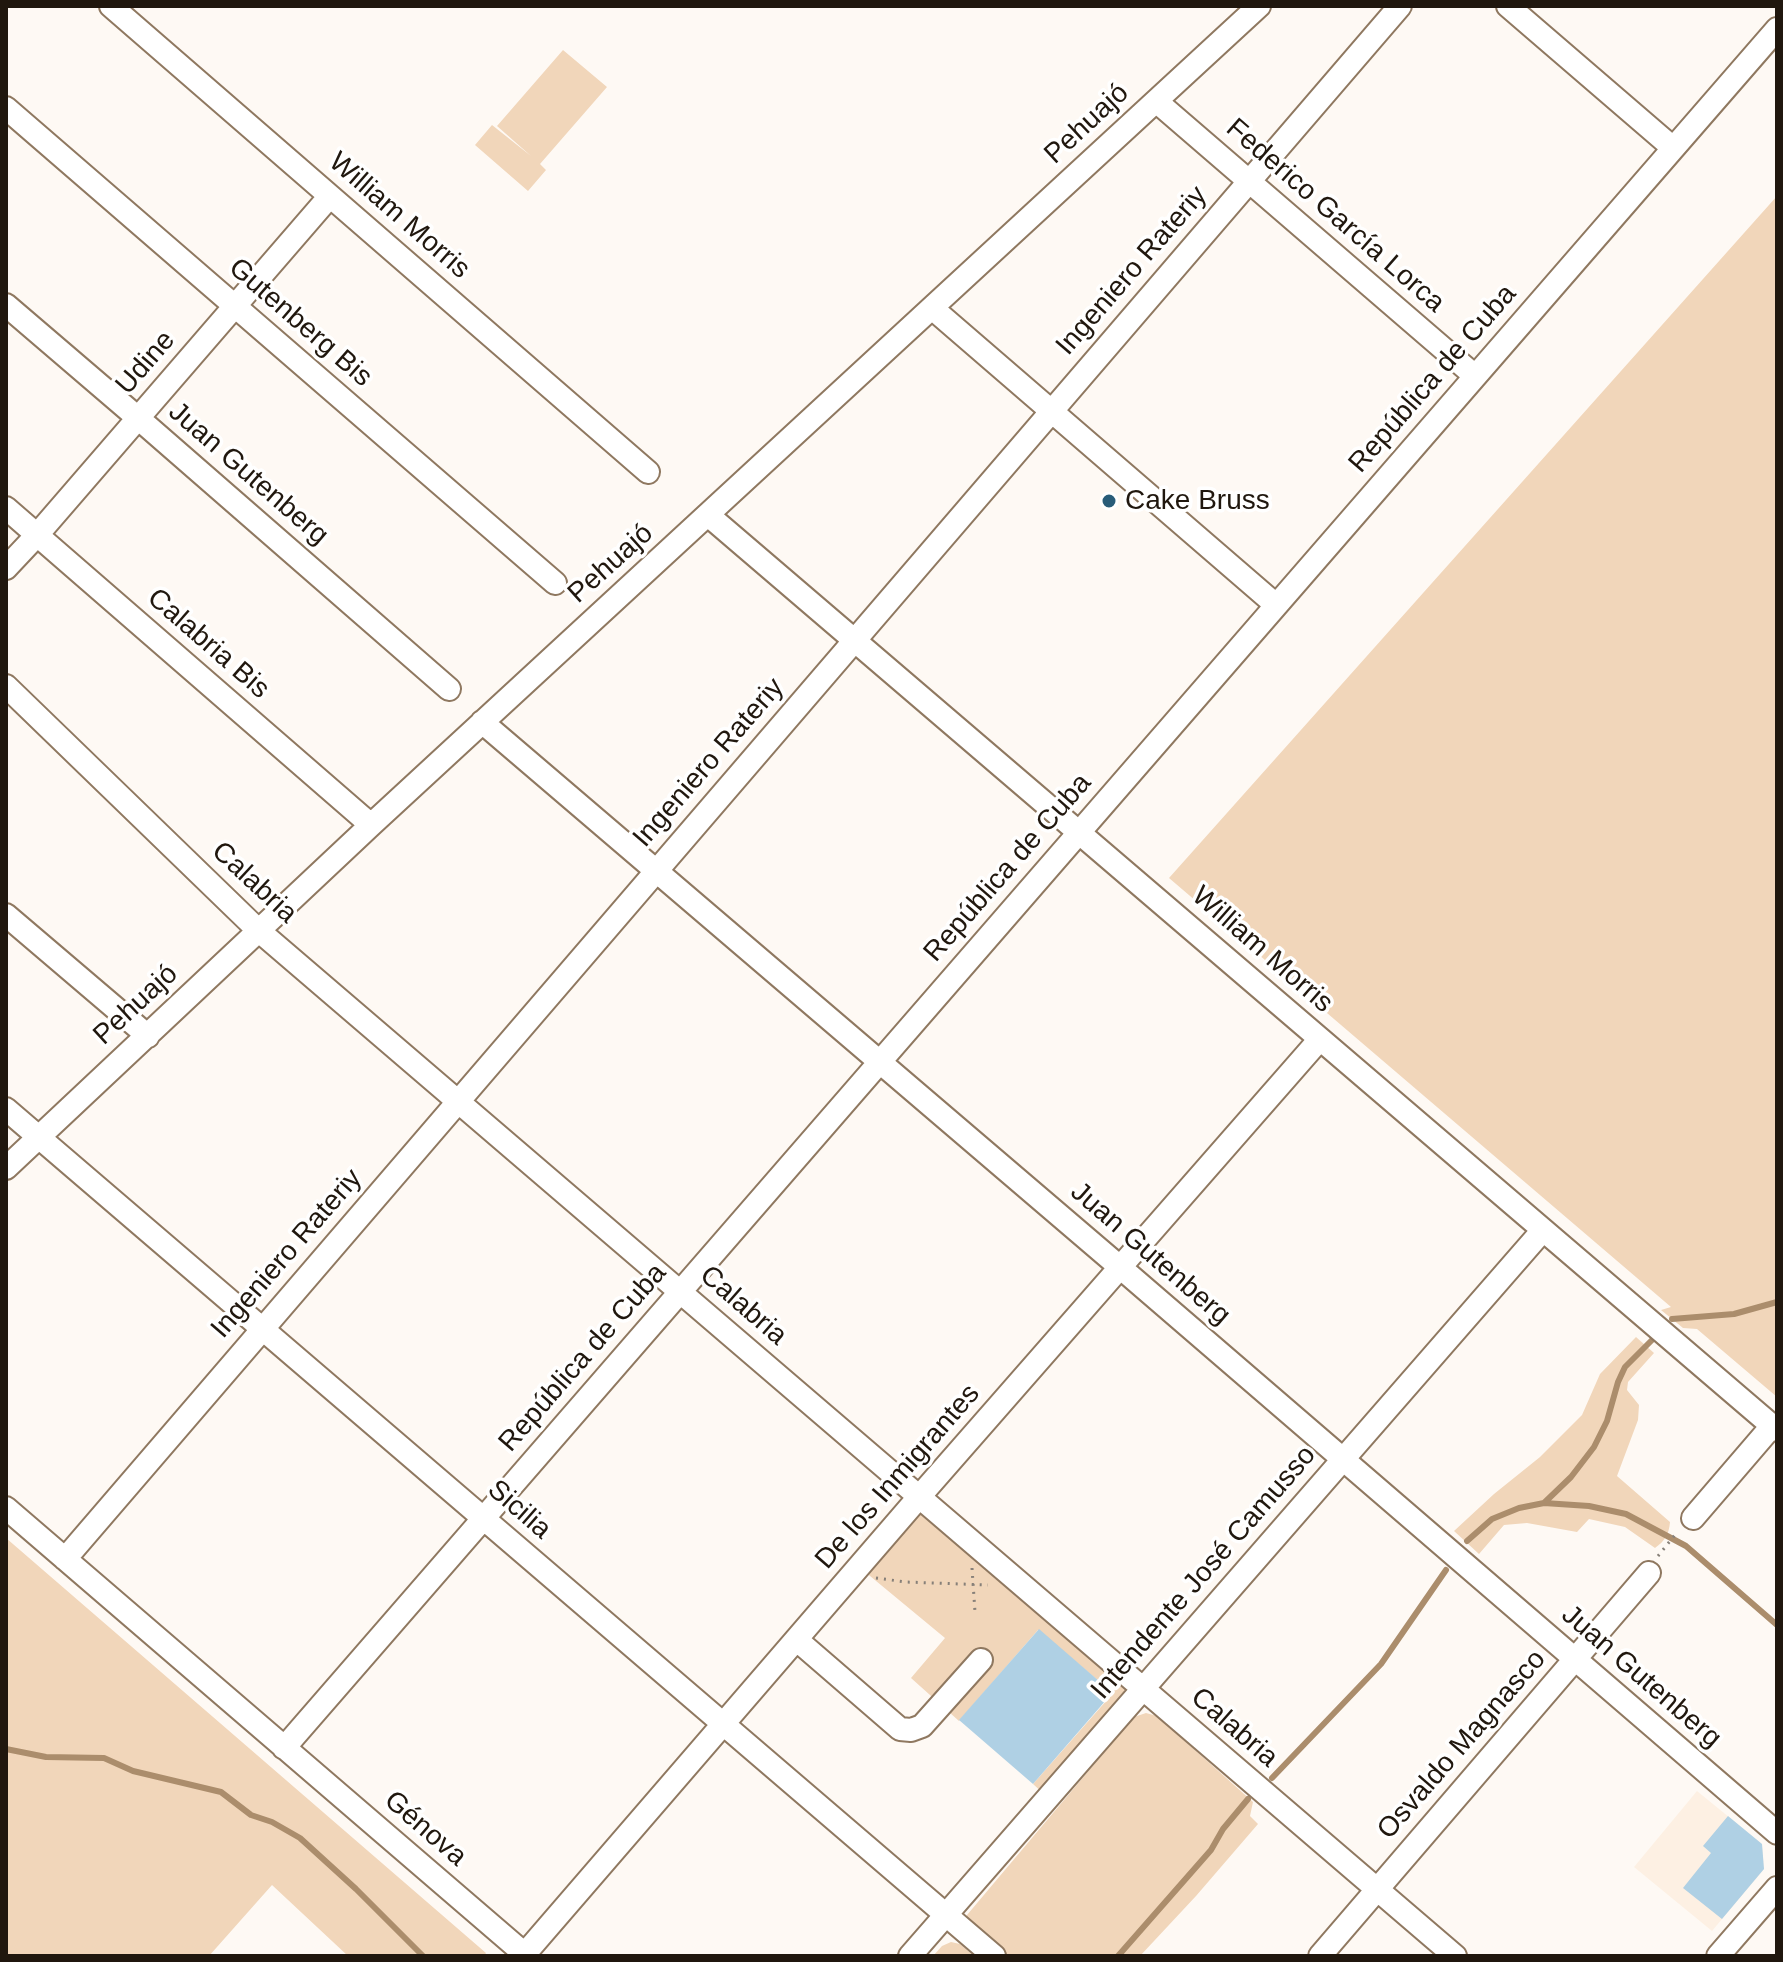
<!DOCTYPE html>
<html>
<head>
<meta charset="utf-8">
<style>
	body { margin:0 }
	#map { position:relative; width:1783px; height:1962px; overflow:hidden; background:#fef9f4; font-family:Arial,sans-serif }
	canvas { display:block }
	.frame { position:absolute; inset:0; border:8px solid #20170e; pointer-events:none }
</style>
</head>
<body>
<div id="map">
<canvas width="1783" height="1962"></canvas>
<div class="frame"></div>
</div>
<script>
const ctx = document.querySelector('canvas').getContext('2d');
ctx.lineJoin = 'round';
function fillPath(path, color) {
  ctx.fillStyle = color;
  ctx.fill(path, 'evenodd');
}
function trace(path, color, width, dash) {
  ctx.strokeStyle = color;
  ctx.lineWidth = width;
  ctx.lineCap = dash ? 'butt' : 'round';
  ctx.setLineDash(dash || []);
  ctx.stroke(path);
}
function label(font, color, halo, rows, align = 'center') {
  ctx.font = font + ' Arial,sans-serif';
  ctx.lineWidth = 7;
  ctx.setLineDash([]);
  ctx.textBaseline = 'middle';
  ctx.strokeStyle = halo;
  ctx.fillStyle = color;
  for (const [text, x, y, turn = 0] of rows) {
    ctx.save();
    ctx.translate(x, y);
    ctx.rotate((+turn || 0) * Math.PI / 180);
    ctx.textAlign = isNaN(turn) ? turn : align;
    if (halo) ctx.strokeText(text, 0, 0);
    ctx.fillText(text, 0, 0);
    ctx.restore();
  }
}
const built = new Path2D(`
	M1697,1791l65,53 2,25 -52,62 -78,-64z`);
const green = new Path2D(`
	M563,50l44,37 -67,77 6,6 -18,21 -53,-46 17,-20 39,31 -34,-30z
	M1777,196v1201l-80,-68 -14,-1 -22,-18 10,-3 -502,-429z
	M1636,1337l18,16 -26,29 -1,8 12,15 -1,15 -21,56 53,46c-1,12 -5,19 -15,26l-30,-21 -36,-8 -12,13 -50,-9 -23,2 -25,29 -25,-23 40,-37 46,-37 42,-42 18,-41z
	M919,1514l4,1 204,176 -82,104 -12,-11 74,-84v-12l-69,-58 -79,91 -48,-43 34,-40 -81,-67z
	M6,1538l480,415 -2,3h-136l-76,-71 -63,71h-203z
	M1146,1713l11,3 96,86 -3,14 8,8 -62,72 -56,60h-136l-38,-34 1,-7 167,-198z
	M951,1942l9,2 14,12h-41l9,-10z`);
const stream = new Path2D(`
	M1672,1319l62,-5 43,-12
	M1544,1503l45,3 37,8 60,32 91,79
	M1467,1541l25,-22 27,-11 25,-5 27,-26 23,-30 13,-26 11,-39 7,-15 28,-28
	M6,1749l40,8 58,1 29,13 88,21 30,23 21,7 28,16 56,51 67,67
	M1272,1778l109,-114 65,-94
	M1118,1956l93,-106 12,-21 25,-30`);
const building = new Path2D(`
	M1039,1629l68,59v11l-74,85 -74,-64z
	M1728,1816l34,28 2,25 -42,50 -39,-31 28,-35 -8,-7z`);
const path = new Path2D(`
	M1658,1556l20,-25
	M972,1568l3,44
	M876,1578l30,4 82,3`);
const minor = new Path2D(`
	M111,6l537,466
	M1508,6l165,142
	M1156,101l319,275
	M6,108l549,475
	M6,305l132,113 311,271
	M932,308l344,297
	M6,508l365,317
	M708,515l1069,915
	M6,568l31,-33 293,-339
	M6,686l252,244 1197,1026
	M482,722l639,546 656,565
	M6,915l142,121
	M6,1109l988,847
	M6,1168l365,-343 888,-819
	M6,1508l521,448
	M1693,1518l79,-92
	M65,1559l1335,-1553
	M797,1640l103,89 11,1 11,-4 59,-66
	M284,1748l1493,-1719
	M523,1956l396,-459 401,-458
	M910,1956l633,-726
	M1320,1956l329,-383
	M1718,1956l59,-68`);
const markers = [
	[1109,501,8,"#285c79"]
];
const streetNames = [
	["Pehuajó",1087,124,-43],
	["William Morris",399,216,41],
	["Federico García Lorca",1335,216,41],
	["Ingeniero Rateriy",1132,271,-49],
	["Gutenberg Bis",300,323,41],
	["Udine",146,363,-49],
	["República de Cuba",1433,379,-49],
	["Juan Gutenberg",248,474,41],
	["Pehuajó",611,564,-42],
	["Calabria Bis",208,644,41],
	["Ingeniero Rateriy",709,763,-49],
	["República de Cuba",1008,868,-49],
	["Calabria",254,883,43],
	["William Morris",1262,950,41],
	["Pehuajó",136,1005,-43],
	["Ingeniero Rateriy",287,1254,-49],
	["Juan Gutenberg",1150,1254,41],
	["Calabria",743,1306,41],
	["República de Cuba",583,1358,-49],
	["De los Inmigrantes",898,1477,-49],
	["Sicilia",519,1510,41],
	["Intendente José Camusso",1204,1573,-49],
	["Juan Gutenberg",1641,1677,41],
	["Calabria",1234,1728,41],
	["Osvaldo Magnasco",1462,1745,-49],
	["Génova",425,1829,41]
];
const poiNames = [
	["Cake Bruss",1125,501]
];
fillPath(built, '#fdf0e3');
fillPath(green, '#f1d6ba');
trace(stream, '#ab8d6c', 6);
fillPath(building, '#afd0e4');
trace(minor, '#8f7860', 26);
trace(path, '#878079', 3, [2, 6]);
trace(minor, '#fff', 22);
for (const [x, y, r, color] of markers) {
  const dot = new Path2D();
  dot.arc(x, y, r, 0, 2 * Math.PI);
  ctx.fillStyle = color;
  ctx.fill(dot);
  trace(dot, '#fff', 3);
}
label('28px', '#20170e', '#fff', streetNames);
label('28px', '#20170e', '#fff', poiNames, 'left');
</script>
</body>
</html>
